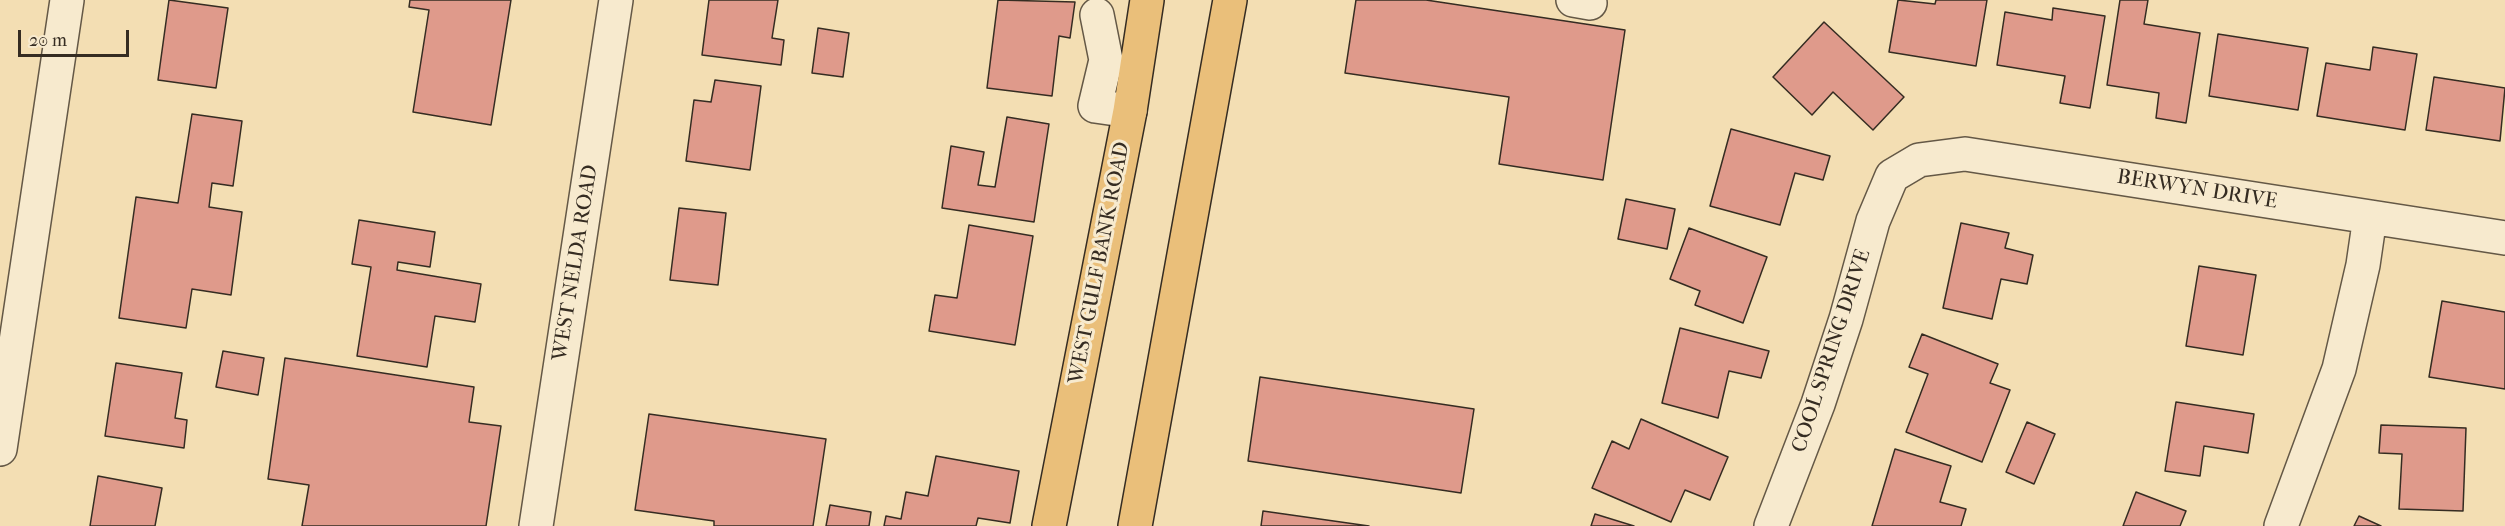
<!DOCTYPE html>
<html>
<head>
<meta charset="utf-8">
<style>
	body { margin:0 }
	#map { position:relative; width:2505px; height:526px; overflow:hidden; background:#f3deb3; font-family:"IM FELL French Canon",serif }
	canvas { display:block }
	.scale { position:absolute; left:18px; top:30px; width:111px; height:27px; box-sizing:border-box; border:3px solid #352c22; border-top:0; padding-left:8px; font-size:18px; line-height:21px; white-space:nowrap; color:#352c22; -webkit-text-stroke:4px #f7eace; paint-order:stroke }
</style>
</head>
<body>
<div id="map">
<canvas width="2505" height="526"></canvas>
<div class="scale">20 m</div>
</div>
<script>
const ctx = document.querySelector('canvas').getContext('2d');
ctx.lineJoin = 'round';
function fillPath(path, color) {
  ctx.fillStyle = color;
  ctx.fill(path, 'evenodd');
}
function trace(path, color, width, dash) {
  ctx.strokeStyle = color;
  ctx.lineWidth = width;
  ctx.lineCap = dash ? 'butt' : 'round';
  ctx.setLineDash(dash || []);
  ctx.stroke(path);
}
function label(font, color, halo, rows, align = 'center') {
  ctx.font = font + ' "IM FELL French Canon",serif';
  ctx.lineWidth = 6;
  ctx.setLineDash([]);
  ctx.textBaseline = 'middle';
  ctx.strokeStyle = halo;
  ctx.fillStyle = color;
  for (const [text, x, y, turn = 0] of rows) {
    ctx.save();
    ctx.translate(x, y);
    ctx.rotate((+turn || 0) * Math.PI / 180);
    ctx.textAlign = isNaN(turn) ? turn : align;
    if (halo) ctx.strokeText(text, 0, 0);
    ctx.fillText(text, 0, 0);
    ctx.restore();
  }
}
const building = new Path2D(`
	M169,0l59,8 -12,80 -58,-8z
	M410,0h101l-20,125 -78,-13 16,-102 -20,-3z
	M709,0h69l-6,38 12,2 -3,25 -79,-10z
	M998,0l77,2 -5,36 -11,-2 -7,60 -65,-8z
	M1356,0h70l199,30 -22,150 -104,-16 10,-67 -164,-24z
	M1898,0l37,4 1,-4h51l-11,66 -87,-14z
	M2120,0h28l-4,24 56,9 -14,90 -30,-5 3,-25 -52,-8z
	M2053,8l52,8 -15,92 -30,-5 5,-27 -68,-11 8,-53 47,8z
	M1824,22l80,75 -31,33 -40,-38 -21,23 -39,-38z
	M818,28l31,5 -6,44 -31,-4z
	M2218,34l90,14 -10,62 -89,-14z
	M2373,47l44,7 -12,76 -88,-14 9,-53 44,7z
	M2434,77l71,11 -5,53 -74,-11z
	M715,80l46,6 -11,84 -64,-9 8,-61 17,2z
	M192,114l50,7 -9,65 -21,-3 -3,24 33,5 -11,83 -39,-6 -6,39 -67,-10 17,-121 42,6z
	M1007,117l42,7 -15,98 -92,-14 9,-62 33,6 -6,33 17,2z
	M1731,129l99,27 -7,24 -28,-7 -15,52 -70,-19z
	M1626,199l49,10 -8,40 -49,-10z
	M679,208l47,5 -8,72 -48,-5z
	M359,220l76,12 -5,35 -32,-5 -1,8 84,14 -6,38 -40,-6 -8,51 -70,-11 14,-89 -19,-3z
	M1961,223l48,10 -4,15 28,7 -6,29 -26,-5 -9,40 -49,-11z
	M969,225l64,11 -18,109 -86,-14 6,-36 22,3z
	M1689,228l78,29 -24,66 -48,-18 5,-14 -30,-12z
	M2199,266l57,9 -13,80 -57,-9z
	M2442,301l63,11v77l-76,-12z
	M1680,328l89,23 -8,27 -32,-7 -11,47 -56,-15z
	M1922,334l76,30 -8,19 20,7 -28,72 -76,-30 22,-58 -19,-7z
	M223,351l41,7 -6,37 -42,-8z
	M285,358l189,29 -5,35 32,4 -15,100h-184l7,-41 -41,-6z
	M116,363l66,10 -7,45 12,2 -3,28 -79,-12z
	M1260,377l214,32 -13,84 -213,-32z
	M2176,402l78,12 -6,39 -44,-7 -4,30 -35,-5z
	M649,414l177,25 -13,87h-99v-5l-79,-11z
	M1641,419l87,38 -18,43 -25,-10 -14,32 -79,-34 20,-47 17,8z
	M2027,422l28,12 -21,50 -28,-12z
	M2381,425l85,3 -3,83 -64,-2 3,-55 -23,-1z
	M1895,449l56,17 -11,36 26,7 -5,17h-89z
	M936,456l83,15 -9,52 -32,-5 -2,8h-92l2,-10 15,3 5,-27 22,4z
	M98,476l64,12 -7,38h-65z
	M2136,492l50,19 -6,15h-57z
	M830,505l41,7 -2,14h-43z
	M1263,511l106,15h-108z
	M1595,514l39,12h-43z
	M2359,516l22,10h-27z`);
const minor = new Path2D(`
	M1573,0l17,3
	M1097,15l9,45 -11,46 35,5
	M0,449l67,-449
	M536,526l80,-526
	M1771,526l47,-122 28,-85 27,-98 19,-45 27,-16 46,-6 540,84
	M2281,526l58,-157 24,-104 7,-48`);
const major = new Path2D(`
	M1049,526l81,-415 17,-111
	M1135,526l95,-526`);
const streetNames = [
	["BERWYN DRIVE",2197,190,9],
	["WEST NELDA ROAD",576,263,-81],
	["WEST GULF BANK ROAD",1100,263,-79],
	["COOL SPRING DRIVE",1832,351,-72]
];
fillPath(building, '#df9a8b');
trace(building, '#352c22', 1.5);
trace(minor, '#645846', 36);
trace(major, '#352c22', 36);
trace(minor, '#f7eace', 33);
trace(major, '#eabf7a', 33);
label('21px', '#352c22', '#f7eace', streetNames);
</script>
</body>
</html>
